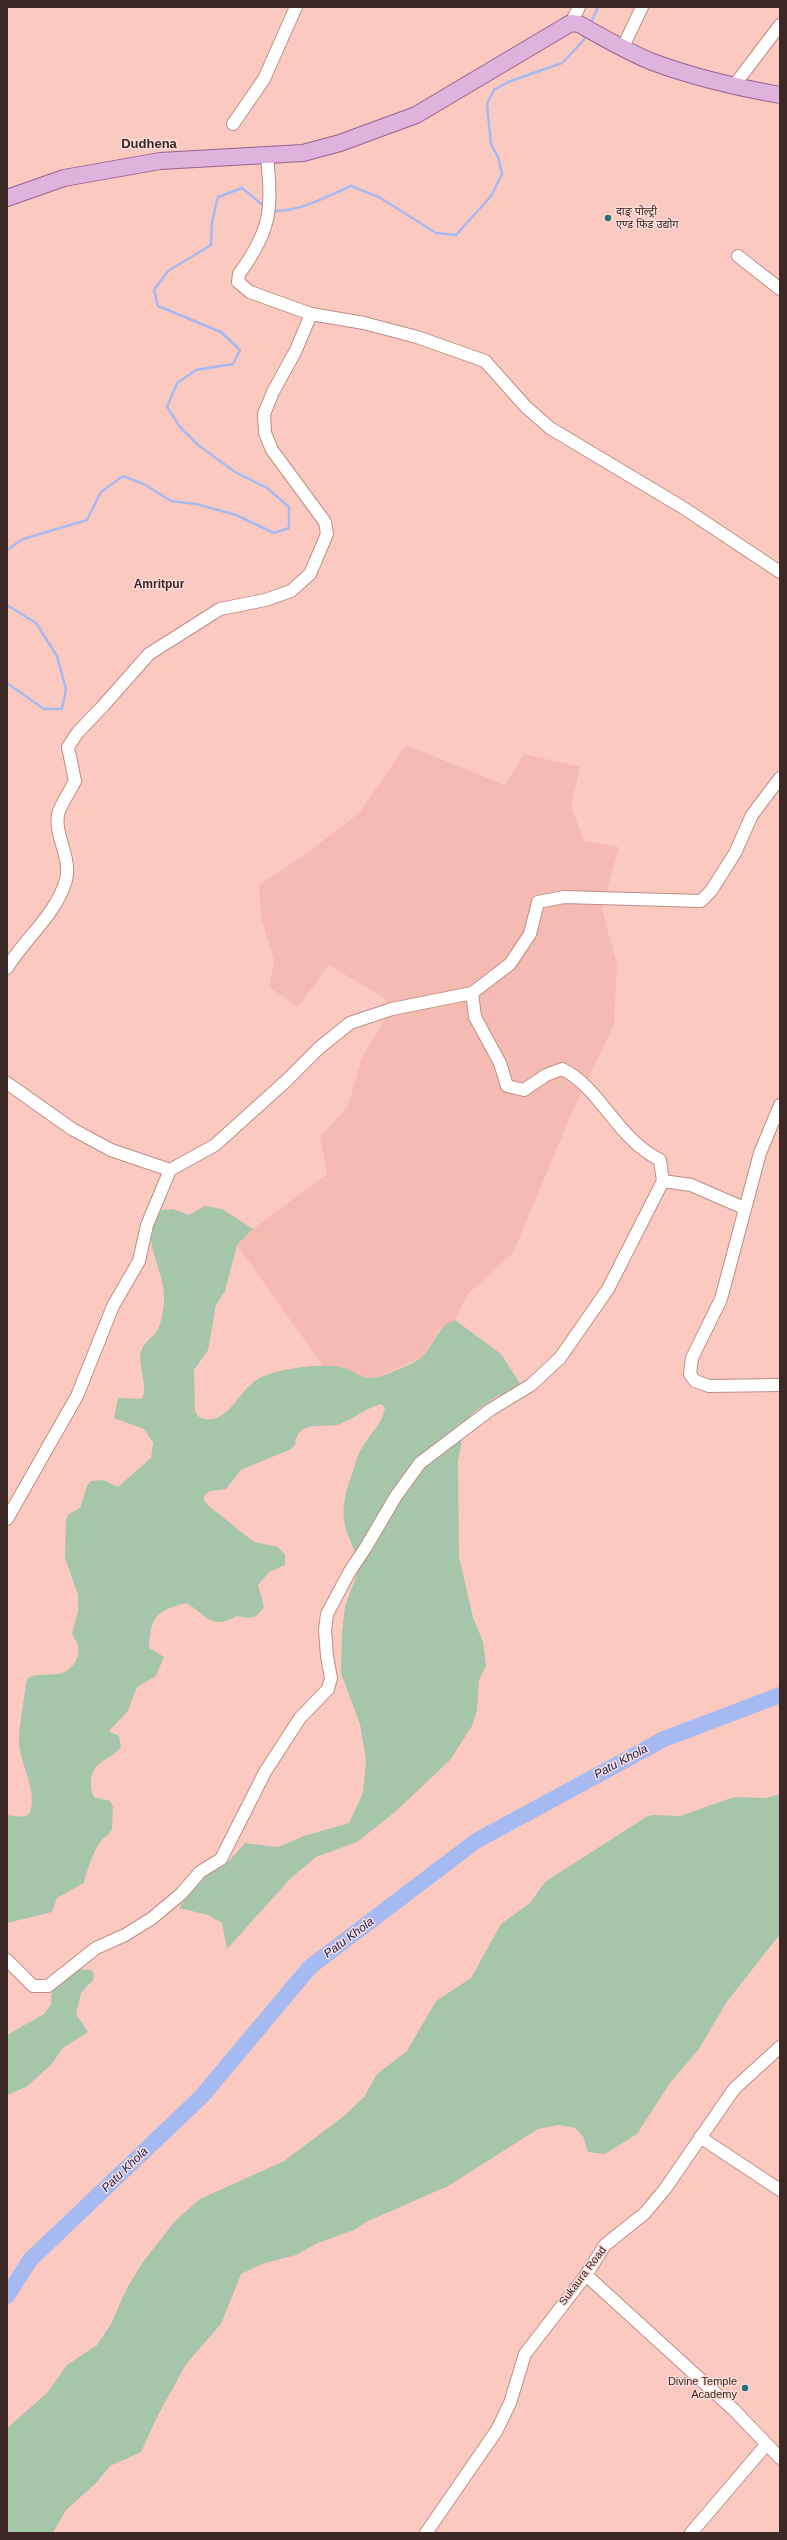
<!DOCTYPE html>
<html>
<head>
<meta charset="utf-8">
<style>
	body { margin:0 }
	#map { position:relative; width:787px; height:2540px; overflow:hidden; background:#fcc9c1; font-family:Helvetica,sans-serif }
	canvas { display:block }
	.frame { position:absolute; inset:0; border:8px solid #3c2926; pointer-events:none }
</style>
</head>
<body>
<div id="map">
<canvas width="787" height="2540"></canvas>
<div class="frame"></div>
</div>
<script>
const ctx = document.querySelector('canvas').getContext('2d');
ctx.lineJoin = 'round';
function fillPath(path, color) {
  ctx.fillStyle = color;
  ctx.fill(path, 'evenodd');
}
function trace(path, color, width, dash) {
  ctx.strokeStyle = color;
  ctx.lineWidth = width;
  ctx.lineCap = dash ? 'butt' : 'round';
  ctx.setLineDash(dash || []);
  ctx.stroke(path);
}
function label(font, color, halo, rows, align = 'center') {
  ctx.font = font + ' Helvetica,"Noto Sans Devanagari",sans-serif';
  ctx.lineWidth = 3;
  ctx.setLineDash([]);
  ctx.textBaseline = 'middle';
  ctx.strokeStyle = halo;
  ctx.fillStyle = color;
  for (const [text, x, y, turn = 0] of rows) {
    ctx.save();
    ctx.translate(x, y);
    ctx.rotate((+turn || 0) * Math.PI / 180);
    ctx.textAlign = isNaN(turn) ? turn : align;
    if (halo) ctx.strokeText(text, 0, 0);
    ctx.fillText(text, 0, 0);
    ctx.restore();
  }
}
const built = new Path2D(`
	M406,745l99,40 19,-31 56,13 -9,39 13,35 35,6 -17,62 15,55 -3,61 -41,85 -60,143 -46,42 -12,25 -16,10 -15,26 -47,21 -12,2 -22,-11 -20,-2 -86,-121 16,-16 74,-55 -7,-37 28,-31 14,-49 25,-41v-16l-58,-35 -31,42 -29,-20 5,-25 -13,-45 -2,-32 44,-29 56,-43z`);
const green = new Path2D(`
	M205,1206l17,3 31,20 -16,16 -12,46 -9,14 -8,45 -14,20 1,41 4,6c28,12 39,-27 59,-38 16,-10 67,-17 86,-11 12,4 19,13 34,9 10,-3 39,-14 46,-22 11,-12 14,-30 31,-35l46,34 20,31 -27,13 -21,15 -9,15 -6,33 1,96 14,60 10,25 3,24 -7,14 -2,30 -5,16 -22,34 -55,52 -38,30 -41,15 -25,21 -64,71 -5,-26 -14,-8 -29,-7 22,-29 25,-15 19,-21 33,4 26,-11 45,-13 14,-30 3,-32 -6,-37 -19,-51 1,-40 3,-27 16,-42c-18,-37 -24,-50 -9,-90 3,-9 5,-19 10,-26 8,-15 20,-23 23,-40l-4,-4c-15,4 -26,14 -41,20 -14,5 -43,-6 -45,21l-4,4 -50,21 -15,19 -16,2 -6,5v5l6,6 44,35 24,5 7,8v10l-16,7 -11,13 6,22c-9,13 -13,12 -27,9 -28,15 -30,-2 -51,-13 -31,8 -35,14 -37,45l15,9 -8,19 -19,11 -9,24 -19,20 10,5 2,11c-10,14 -29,13 -30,34 0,7 0,10 3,16l16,4 3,6 -1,22c-3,6 -8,8 -11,12 -7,9 -15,31 -17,42l-27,15 -5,14 -45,11v-108c8,1 22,5 24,-6 5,-22 -11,-45 -12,-67 0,-19 5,-40 7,-59l2,-5c19,-9 37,6 49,-20 4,-9 0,-16 -5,-24l6,-23v-16l-13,-37 1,-39 3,-5 11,-6 7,-22 4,-5 12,-1 15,7 33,-29 2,-15 -9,-14 -30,-11 4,-20 24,1c7,-13 -5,-33 -1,-48 3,-9 10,-12 15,-19 5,-5 7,-22 8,-29 2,-26 -15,-51 -13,-71 1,-8 7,-16 10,-22l12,-1 16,6z
	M780,1794v140l-54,69 -27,46 -29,34 -33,51 -32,20 -17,-2 -5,-16 -8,-8 -16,-3 -21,4 -90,57 -82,36 -12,8 -36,13 -22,12 -34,9 -21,10 -20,50 -35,40 -30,55 -15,33 -31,14 -14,17 -30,27 -13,23h-46v-105l40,-35 20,-28 30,-20 14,-21 16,-36 16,-26 32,-41 25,-22 84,-38 60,-45 20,-19 13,-23 30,-23 29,-50 35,-23 30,-54 29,-21 15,-21 101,-65 6,-2 28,1 54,-19 32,1z
	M81,1969l10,1 3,4 -1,6 -12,13 -5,21 12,18 -25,16 -12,17 -25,22 -19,8v-60l37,-21 7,-9 1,-16 13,-11z`);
const stream = new Path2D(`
	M590,25l8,-18
	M271,211c30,1 54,-14 80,-25l28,11 57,36 20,2 35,-39 11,-22 -4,-17 -7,-13 -4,-40 7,-14 14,-8 54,-19 21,-22 3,-6
	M7,550l16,-11 64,-19 14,-28 22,-16 21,8 27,17 25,3 40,11 38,18 15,-5v-21l-22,-19 -32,-16 -37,-27 -18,-18 -13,-20 10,-24 19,-13 37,-6 7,-14 -19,-18 -63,-26 -4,-16 14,-19 43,-26 1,-23 6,-25 24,-9 23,19
	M7,605l29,18 21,33 9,33 -4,20h-18l-37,-26`);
const river = new Path2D(`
	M7,2296l23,-36 172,-164 108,-129 166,-126 188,-102 116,-44`);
const minor = new Path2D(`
	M571,23l8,-16
	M623,47l19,-40
	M733,87l47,-62
	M233,124l31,-45 32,-72
	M738,256l42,33
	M311,314l53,9 53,14 68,24 41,46 24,21 132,79 98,65
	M7,968c18,-30 49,-53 59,-88 6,-24 -14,-47 -7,-69 4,-10 11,-20 16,-30l-7,-34 10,-15 25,-26 46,-52 71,-45 45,-9 26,-9 19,-17 17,-40 -2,-12 -53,-72 -7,-17 -1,-19 9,-22 23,-42 15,-36 -61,-22 -12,-10 1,-8c33,-45 33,-65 28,-118
	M472,993l3,24 25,46 7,23 17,4 22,-15 16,-6c38,18 55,70 98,91l3,21
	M7,1083l65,46 39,21 59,20
	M780,1105l-20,48 -39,146 -29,59 -2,16 5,7 14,5 71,-1
	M7,1519l70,-123 36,-90 26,-45 8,-36 23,-55 45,-25 71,-64 33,-33 31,-25 42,-14 80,-16 38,-29 20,-30 8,-32 26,-5 137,4 10,-10 24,-38 17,-38 28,-37
	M7,1960l26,26h15l48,-38 29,-13 26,-16 30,-25 19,-22 21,-13 44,-87 35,-54 28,-29 3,-11 -4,-22 -2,-26 2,-16 23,-43 16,-24 30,-51 24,-33 70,-53 41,-25 29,-27 48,-69 55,-108 28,4 53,23
	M700,2137l80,53
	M586,2275l148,135 46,48
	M426,2533l71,-103 13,-27 15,-49 61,-79 19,-30 40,-32 20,-24 69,-100 46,-42
	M691,2533l75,-88`);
const major = new Path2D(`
	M7,198l57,-20 96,-17 143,-8 37,-10 76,-28 155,-92 8,1c23,13 47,27 71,37 42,16 85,26 130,34`);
const markers = [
	[608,218,4,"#27707a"],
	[745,2388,4,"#27707a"]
];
const poiNames = [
	["दाङ् पोल्ट्री",616,212],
	["एण्ड फिड उद्योग",616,225],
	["Divine Temple",737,2382,"right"],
	["Academy",737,2395,"right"]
];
const streetNames = [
	["Sukaura Road",583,2276,-53]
];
const neighbourhoodNames = [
	["Amritpur",159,585]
];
const waterNames = [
	["Patu Khola",621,1762,-28],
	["Patu Khola",349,1938,-37],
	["Patu Khola",125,2170,-44]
];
const quarterNames = [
	["Dudhena",149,144]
];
fillPath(built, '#f5bbb2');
fillPath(green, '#a5c6a9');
trace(stream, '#a5baf1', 2.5);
trace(river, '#a5baf1', 16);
trace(minor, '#bd8e87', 14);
trace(major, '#98628f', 18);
trace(minor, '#fff', 12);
trace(major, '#dfb3dd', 16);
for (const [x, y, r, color] of markers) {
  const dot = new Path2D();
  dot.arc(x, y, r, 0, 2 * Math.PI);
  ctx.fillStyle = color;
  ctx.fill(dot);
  trace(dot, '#fbdcd7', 1.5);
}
label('11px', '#3c2926', '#fbdcd7', poiNames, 'left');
label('11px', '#3c2926', '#fbdcd7', streetNames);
label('bold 12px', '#3c2926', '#fbdcd7', neighbourhoodNames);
label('italic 12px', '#172665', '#fbdcd7', waterNames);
label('bold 13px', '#3c2926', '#fbdcd7', quarterNames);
</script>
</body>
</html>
